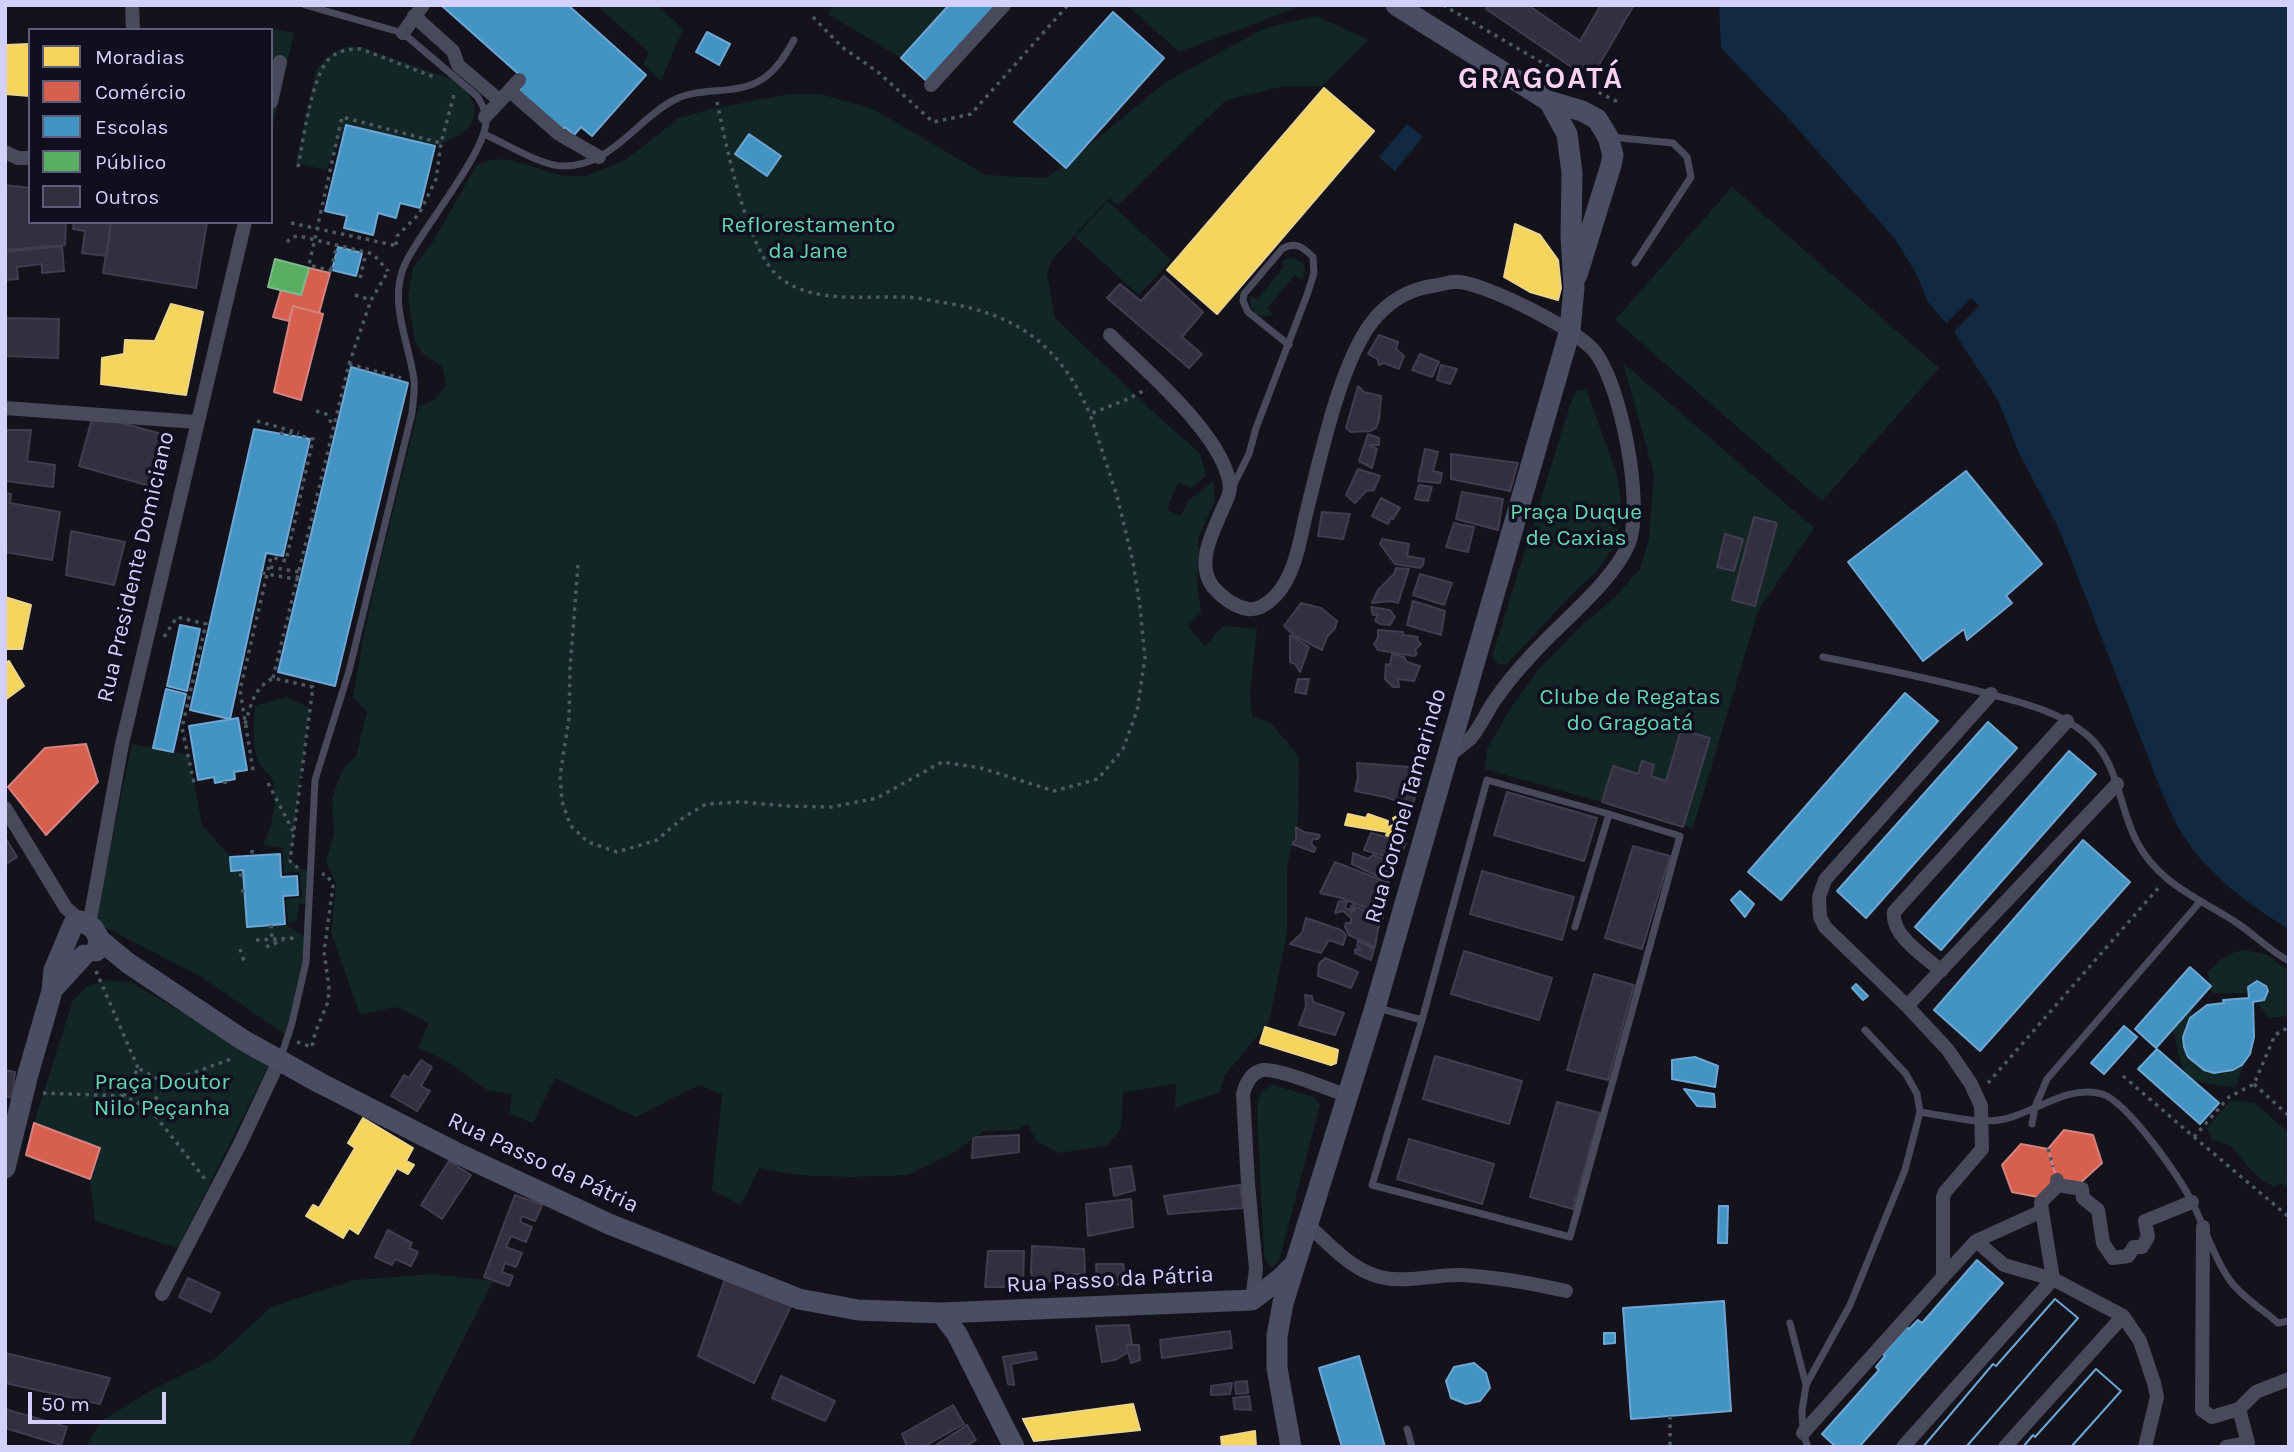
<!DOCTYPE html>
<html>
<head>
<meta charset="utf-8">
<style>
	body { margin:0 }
	#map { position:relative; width:2294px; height:1452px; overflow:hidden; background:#14131c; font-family:Karla,sans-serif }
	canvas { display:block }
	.frame { position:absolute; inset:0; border:7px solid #d3d1fb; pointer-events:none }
	.legend { position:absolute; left:28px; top:28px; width:245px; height:196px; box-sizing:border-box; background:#100f20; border:2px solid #5e5d78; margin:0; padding:9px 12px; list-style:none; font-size:21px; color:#d3d1fb }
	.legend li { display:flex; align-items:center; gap:14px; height:35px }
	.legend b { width:35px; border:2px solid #5e5d78 }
	.scale { position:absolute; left:28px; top:1392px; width:138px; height:32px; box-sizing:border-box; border:4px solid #d3d1fb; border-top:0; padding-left:9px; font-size:21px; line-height:24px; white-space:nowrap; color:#d3d1fb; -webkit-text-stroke:5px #100f20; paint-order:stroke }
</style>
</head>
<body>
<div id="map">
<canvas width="2294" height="1452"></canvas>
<div class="frame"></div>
<ul class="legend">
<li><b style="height:19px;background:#f6d55c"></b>Moradias</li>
<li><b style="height:19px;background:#d6604d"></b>Comércio</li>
<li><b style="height:19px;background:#4393c3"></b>Escolas</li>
<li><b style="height:19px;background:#5aae61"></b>Público</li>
<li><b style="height:19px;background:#32303e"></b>Outros</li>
</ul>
<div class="scale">50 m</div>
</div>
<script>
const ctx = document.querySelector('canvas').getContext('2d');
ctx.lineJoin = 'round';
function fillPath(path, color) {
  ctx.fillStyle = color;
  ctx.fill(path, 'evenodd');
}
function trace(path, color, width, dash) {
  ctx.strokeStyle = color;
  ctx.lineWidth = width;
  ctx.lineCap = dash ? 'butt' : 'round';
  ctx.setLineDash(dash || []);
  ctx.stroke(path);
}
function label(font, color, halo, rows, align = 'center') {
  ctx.font = font + ' Karla,sans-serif';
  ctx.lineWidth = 7;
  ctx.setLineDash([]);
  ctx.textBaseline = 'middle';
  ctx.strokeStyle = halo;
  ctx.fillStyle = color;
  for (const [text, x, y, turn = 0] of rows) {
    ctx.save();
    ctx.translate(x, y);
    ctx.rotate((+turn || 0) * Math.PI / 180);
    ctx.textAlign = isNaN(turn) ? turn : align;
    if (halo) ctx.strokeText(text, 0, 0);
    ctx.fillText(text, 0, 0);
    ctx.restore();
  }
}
const green = new Path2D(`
	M599,5h58l26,24 -22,52 -18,-17 6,-12 -51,-45z
	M834,5h115l-48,53 -73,-44z
	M1127,5h168l-1,4 -115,43z
	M1317,16l51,24 -46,46h-38l-58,14 -108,105 -9,-7 -57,62 -5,14 8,44 107,102 38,33 6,23 -15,12 -13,-6 -11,28 14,6 7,-15 25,-20 2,20 -16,35 -2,49 4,27 -14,14 18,20 18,-20 34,3 -7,64 2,24 18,5 29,35 -1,64 -11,45v66l-18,90 -45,54 -4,16 -45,16 1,-25 -53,10 -2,36 -14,16 -47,8 -23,-11 -9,-18 -11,6 -33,1 -31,22 -45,22 -58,2 -52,-2 -39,-7 -18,37 -29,-15 10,-96 -23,-9 -63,32 -81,-39 -22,45 -24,-9 3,-20 -23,-3 -44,-31 -27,-12 11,-25 -32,-16 -37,7 -29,-81 5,-49 -10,-23 8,-27 -2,-36 11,-29 13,-13 11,-44 -14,-15 11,-63 14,-62 41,-165 15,-7 12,-15 -4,-19 -20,-13 -7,-12 -7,-44 5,-29 20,-26 43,-76 15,-6 14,-1 59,17h21l39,-15 55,-43 33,-9 77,-15h31l53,15 113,66 59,3 20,-13 101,-83 99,-54z
	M265,27l29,6 -23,99v-102h-7z
	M350,46l14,2 92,33 12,12 7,14 -1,10 -6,12 -10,7 -23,10 -89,-21 -20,45 -30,-7 20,-92c10,-14 18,-21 34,-25z
	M1732,187l207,181 -117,133 -207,-181z
	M1108,201l63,59 -32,35 -64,-58z
	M1292,257l11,6 2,8 -3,9 -7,-5 -28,33 6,6c-13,6 -24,-2 -23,-17l2,-1 5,3 28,-33 -4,-5z
	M1623,363l191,165 -56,83 -65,217 -208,-59 2,-20 23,-40 30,-41 40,-41 34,-29 26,-29 9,-30 5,-65z
	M1586,389l31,86 5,33 -6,36 -20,28 -28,26 -62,67 -8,-1 -6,-7 79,-255 5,-11z
	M287,697l23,11 -20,152 8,8 14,4 -2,31 -11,1 -2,17 -9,1 -2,-23 16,-2 -2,-25 -16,1 -1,-25 -20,-3c9,-16 15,-45 10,-63 -2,-8 -12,-14 -15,-22 -7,-16 -4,-37 -3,-54z
	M132,744l57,11 13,70 28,32 2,14 11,-1 4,57 38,-3 21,13 -14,102 -94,-64 -103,-53z
	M2244,950l21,4 24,17v45l-21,2 -10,-15 6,-3 4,-9 -6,-9 -10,1 -5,10h-36l-3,-21c12,-12 19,-19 36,-22z
	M109,980l21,2 110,64 28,21 -90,181 -83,-27 -5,-42 10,-31 -66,-25 39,-123 14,-14z
	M2190,1007l3,7c-30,35 19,82 52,47l-9,26c-56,-6 -50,-4 -63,-58z
	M1272,1085l43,12 5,8 -40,152 -3,7 -5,3 -6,-6 -2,-7 -7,-148 4,-14z
	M2231,1100l24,3 34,30v56l-8,-6 -6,4c-9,-4 -17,-9 -24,-17 -15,-16 -14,-26 -39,-30l-5,-12z
	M432,1274l61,7 -84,166h-323l14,-25 52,-32 63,-31 56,-52 84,-27z`);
const water = new Path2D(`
	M1719,5h570v924c-42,-25 -86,-58 -111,-102 -6,-11 -10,-23 -16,-34l-102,-262 -41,-78 -21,-53 -44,-68 -26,-30 -12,-29 -21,-34 -106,-120 -68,-71z
	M1407,124l16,13 -28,34 -16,-14z`);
const pier = new Path2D(`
	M1971,298l8,8 -25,26 -8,-8z`);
const homes = new Path2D(`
	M30,44v52l-25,-2v-49z
	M1324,88l50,43 -157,183 -50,-44z
	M1515,224l25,11 18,25 3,28 -3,12 -28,-8 -26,-15z
	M171,304l32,8 -17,83 -85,-11 1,-26 22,-4 1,-14 30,1z
	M5,597l26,8 -9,44h-17z
	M9,661l15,25 -19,14v-37z
	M1402,813l1,3 3,-1 2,7 -8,4 3,7 -8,5 -9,-2 1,-4 -42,-7 3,-11 18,4 2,-4 20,7 -1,7 8,-4 -2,-6z
	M1265,1027l73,23 -2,13 -5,2 -71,-22z
	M363,1118l50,30 -7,13 8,4 -6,9 -11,-6 -39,66 -9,-6 -6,10 -37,-22 7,-11 6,3 36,-60 -7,-5z
	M1133,1404l7,26 -106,11 -11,-22z
	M1255,1431l1,16h-34l-1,-10z`);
const shops = new Path2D(`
	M309,268l21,5 -11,40 -26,-7 -4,15 -16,-4 8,-27 20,5z
	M293,306l30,8 -22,86 -27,-8z
	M86,744l12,38 -52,53 -38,-48 37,-39z
	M34,1123l66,25 -10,31 -64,-24z
	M2064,1130l29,5 9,28 -23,21 -22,-4 -9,-31z
	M2021,1144l27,5 9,31 -19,17 -26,-5 -10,-27z`);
const schools = new Path2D(`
	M441,5h127l78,70 -54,61 -11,-9 -7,8 -9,-8 -6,7 -44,-39 6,-7 -5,-5 6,-6z
	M949,5h55l-73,80 -30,-27z
	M1113,12l51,46 -98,110 -52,-46z
	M707,32l23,12 -11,21 -23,-13z
	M346,125l89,21 -15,62 -20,-5 -4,15 -18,-5 -5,22 -29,-7 3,-12 -22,-5z
	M749,134l32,22 -14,20 -32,-22z
	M338,247l24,6 -6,23 -24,-6z
	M351,367l57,16 -73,303 -57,-14z
	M254,429l56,10 -27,117 -17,-3 -36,166 -40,-9z
	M1966,471l76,93 -36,32 6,7 -45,37 -3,-11 -41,32 -75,-99z
	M180,625l20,4 -13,62 -20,-5z
	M166,689l20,5 -13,58 -20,-4z
	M1905,693l33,28 -157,179 -33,-28z
	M238,718l9,52 -13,2 1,7 -20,4 -1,-6 -16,3 -9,-54z
	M1988,722l29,26 -151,170 -29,-27z
	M2069,751l27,23 -155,176 -26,-23z
	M2083,840l47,42 -150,169 -46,-41z
	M280,854l1,23 16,-1 1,19 -15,1 2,28 -38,3 -4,-57 -12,1 -1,-14z
	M1740,891l14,13 -9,13 -14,-17z
	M2190,967l21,19 -55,62 -21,-19z
	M2257,981l9,5 2,5 -4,9 -11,2 1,35 -4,17 -8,11 -9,5 -19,3 -10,-3 -16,-13 -4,-10 -1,-10 7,-19 17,-13 17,-2 -1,-3 26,-2 -1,-11z
	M1856,984l12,12 -5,4 -11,-12z
	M2124,1026l13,11 -33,37 -13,-11z
	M2157,1049l62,54 -19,21 -62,-55z
	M1695,1057l23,9 -3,21 -43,-8v-19z
	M1684,1089l30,5 1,13 -18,-1z
	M1719,1206h9l-1,37h-9z
	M1977,1260l26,23 -144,164h-23l-14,-13 57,-64 -3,-3 9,-11 -2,-2 24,-27 2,2 9,-9 4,3z
	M2055,1299l23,19 -112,129h-43l70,-83 3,2z
	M2055,1299l23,19 -112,129h-43l70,-83 3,2z
	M1724,1301l7,110 -100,8 -8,-111z
	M1604,1333h11v10l-11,1z
	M1359,1356l26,91h-43l-23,-79z
	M1474,1363l12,10 4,15 -10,13 -14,3 -15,-6 -5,-17 8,-14z
	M2096,1369l25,22 -50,56h-48l10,-12 2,2z
	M2096,1369l25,22 -50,56h-48l10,-12 2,2z`);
const public = new Path2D(`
	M275,259l34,9 -8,27 -33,-8z`);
const building = new Path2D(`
	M1488,5h40l52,36 21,-36h33l-41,70 -17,-11 -3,4 -87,-59z
	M5,185l25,3v34h36l-1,23 -60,5z
	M74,222h37l-4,34 -25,-3 3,-22 -12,-2z
	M111,222h96l-11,66 -93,-15z
	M62,246l2,25 -22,2v-9l-25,3 1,12 -13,1v-28z
	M1164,276l39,36 -21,25 20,17 -13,14 -82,-70 13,-14 21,17z
	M5,318l54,1 -1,39 -53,-2z
	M1379,335l19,7 -2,7 8,7 -5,13 -15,-6 -5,2 -2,-6 -9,-5z
	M1420,354l19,8 -7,15 -20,-7z
	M1441,365l16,4 -7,15 -13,-4z
	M1358,386l6,6 17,4 -2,24 -3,8 -6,3 -19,1 -5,-4z
	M93,415l72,20 -15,51 -71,-20z
	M5,430h26l-4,31 28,4 -2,22 -48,-6z
	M1368,434l11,4v7h-10l8,4 -5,19 -13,-7z
	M1425,449l13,3 -5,19 9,2 -2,10 -22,-2z
	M1451,454l67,9 -8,28 -59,-12z
	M1358,469l22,7 -6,14 -8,1 -11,12 -9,-8z
	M1419,485l13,2 -4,14 -13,-2z
	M1462,492l41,7 -5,31 -42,-11z
	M5,493l6,1 -1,9 50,9 -8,48 -47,-8z
	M1381,498l19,10 -7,11 -2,-2 -3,7 -16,-8z
	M1322,512l28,2 -7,25 -25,-3z
	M1754,517l23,6 -22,83 -23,-6z
	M1454,523l20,4 -6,25 -22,-5z
	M71,531l54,11 -11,43 -48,-10z
	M1725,534l18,5 -9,32 -17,-4z
	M1382,539l27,5 -2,12 17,3 -1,6 -3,3 -25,-4 -15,-20z
	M1396,568l13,1 -11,34 -7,-2 -19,2 6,-13 16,-16z
	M1420,574l32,9 -8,22 -31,-10z
	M1413,601l32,10 -4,24 -34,-10z
	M1301,603l20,5 16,13 -2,7 -8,9 -5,13 -27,-14 -11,-10z
	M1371,607l19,3 5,7 -5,8 -10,-1 -5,-3 3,-7 -5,1z
	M1378,630l25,2v3l15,2 -1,3 4,4 -6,6 2,4 -3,2 -36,-6 -4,-6 4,-6z
	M1290,635l19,12 -9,25 -5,-8 -5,-2z
	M1392,654l12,3 3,5 13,4 -6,15 -16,-2 1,8h-6l-8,-8 1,-15 4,1z
	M1298,679h11l-3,15 -11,-2z
	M1681,730l29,8 -27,89 -81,-25 11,-36 25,8 4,-13 12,4 -3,11 15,5z
	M1357,763l53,4 12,10 -10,29 -27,-9 -30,-6 3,-14z
	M1507,792l90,26 -13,43 -90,-26z
	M1296,827l8,5 16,3 -2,4h-5l-2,5 5,4 -2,4 -22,-8 4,-5z
	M1371,833l35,10 -8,17 -34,-10z
	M5,837l12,20 -12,8z
	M1633,846l37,10 -28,93 -37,-11z
	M1353,853l15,6 5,-4 22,8 -7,18 -36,-17z
	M1335,862l54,21 -12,29 -36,-14 -21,-5z
	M1482,871l92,26 -12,43 -92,-26z
	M1339,901l8,1 -2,6 5,2 1,-4 4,-1 -4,8 6,-6 26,11 -5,11 -3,18 -26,-12 -4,-8 1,-4h5v-5l-8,-7 -8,2z
	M1306,918l35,12 5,5 -3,10 -14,-5 -8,13 -31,-9 12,-11z
	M1358,941l16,8 -3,11 -16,-7v-4l6,1 -4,-4z
	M1464,951l88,27 -13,42 -88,-26z
	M1325,958l33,14 -7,16 -33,-12 1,-12z
	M1594,974l40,11 -26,95 -41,-10z
	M1305,995l7,1 1,6 31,11 -9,22 -36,-10 7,-19z
	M1435,1056l87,25 -13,43 -86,-25z
	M421,1060l11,7 -11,19 9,5 -13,20 -26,-15 13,-21 5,3z
	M5,1070l10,2 -3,26 -7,-3z
	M1557,1102l43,11 -27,96 -43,-12z
	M1019,1135v17l-47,6 1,-19 3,-2z
	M1409,1139l85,25 -12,40 -85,-25z
	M449,1161l22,14 -29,44 -21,-14z
	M1131,1166l4,24 -21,6 -4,-27z
	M1240,1185l3,23 -75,6 -4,-18z
	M515,1195l27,10 -7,16 -13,-5 -2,6 12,5 -6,15 -15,-6 -5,11 16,6 -6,14 -11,-4 -3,9 11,4 -4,10 -25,-9z
	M1131,1199l2,28 -45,9 -2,-32z
	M388,1230l24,13 -3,5 9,4 -7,14 -16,-7 -3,6 -17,-8z
	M1032,1246l52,3 1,25h-13l-1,5 -37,4 -3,-10z
	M988,1251h36l-1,36h-38z
	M1096,1264h27l4,21 -30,-1z
	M726,1276l66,28 -38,79 -56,-27z
	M188,1278l32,15 -9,19 -32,-15z
	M1129,1325l3,20h-6l2,7 -13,8 -13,2 -6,-36z
	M1230,1331l2,17 -70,10 -2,-18z
	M1126,1345h13l1,15 -9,3z
	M1035,1352l2,7 -26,5 3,21 -6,-1 -5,-27z
	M5,1353l105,25 -10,26 -95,-21z
	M781,1376l54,25 -10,20 -53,-23z
	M1247,1381l1,12 -12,1 -1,-12z
	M1232,1383l-2,11 -19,1v-9z
	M1249,1396l2,14 -16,-1 -2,-11z
	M953,1405l11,19 -41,23h-16l-5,-13z
	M5,1409l62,18 -6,18 -56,-17z
	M967,1425l9,15 -11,7h-32z`);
const path = new Path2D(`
	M1443,5l124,72 51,25
	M813,17l29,30 36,25 55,50 38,-8 97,-109
	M717,102c9,42 30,149 62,175 33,27 85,19 124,20 14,0 29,4 43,6 73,12 114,43 144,111
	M298,167c5,-26 14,-93 32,-109 9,-8 20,-9 31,-9l73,28
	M291,223l107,23
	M287,242l5,-5 7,-1 74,18 15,17
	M396,245l1,-9 22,-22 17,-35 5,-36 14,-52
	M331,270l6,-25
	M332,271l-23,-6 33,-148 99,26
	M360,278l6,-25
	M355,295l16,5
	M349,364l52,14
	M316,411l10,3 8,13
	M257,421l42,12
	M280,433l18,2
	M578,565l-8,104 -1,49 -9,58 2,25 8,24 18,17 29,10 40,-12 27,-23 22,-13 35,-2 47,4 44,1 45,-9 65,-36 39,6 73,23 44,-12 25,-30 14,-38 8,-53 -5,-51 -7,-45 -16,-66 -27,-82 38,-15 19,-10
	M270,567l29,5
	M164,637l13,-20 29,7 -24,104 12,55
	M273,678l76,-314 22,-64 18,-30
	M245,724c7,-21 8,-35 28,-46l40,9 -12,91
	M253,770l-13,-80 31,-133 15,4 27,-122 -15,-4
	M225,781v3
	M268,783l25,48
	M252,850v5
	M298,868l-8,-7 10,-76
	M239,875h4
	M241,891h4
	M271,925l1,14
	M256,940l41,-2
	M266,947l17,-7
	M240,949l4,12
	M96,971l42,97
	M297,1042l15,5 3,-14 13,-31 1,-15 -5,-35 9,-66 -6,-11 -5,-1
	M2123,1076l71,61 35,-40 25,-13 21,-49 14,-8
	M165,1083l-27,-15 -14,28 26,13 15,-26 69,-25
	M1988,1083l172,-197
	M2254,1084l35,32
	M43,1093l81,3
	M150,1109l55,70
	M2194,1137l95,80
	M2048,1149l5,18
	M1670,1416v31`);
const lane = new Path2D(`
	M484,134c21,9 57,32 79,32 50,0 73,-47 113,-67 27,-13 63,-3 88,-21 14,-10 22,-24 30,-38
	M1610,137l63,6 14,14 4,20 -56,86
	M1231,490l18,-36 7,-26 51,-133 7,-22 -1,-16c-10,-10 -18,-16 -31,-8l-38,45 -1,7 5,11 41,33
	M1823,657c51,10 101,20 151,33 38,10 83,19 113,45 32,27 31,70 49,105 22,44 63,58 101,83 18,12 33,28 52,38
	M1575,927l34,-113 71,22 -110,401 -198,-52 50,-165 65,-240 122,34
	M1378,1008l44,12
	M281,1057l11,-34 14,-61 9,-182 34,-109 63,-258c1,-11 3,-22 2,-33 -5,-39 -28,-82 -7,-120 16,-32 79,-108 79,-139 0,-10 -4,-17 -9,-25l-74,-63 -98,-28
	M1920,1112c27,4 58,13 85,7 31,-7 63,-35 97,-25 26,8 78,84 91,110 12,24 19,49 34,72 9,16 36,34 51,47l11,-2
	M2032,1124l3,-17 12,-28 152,-176
	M1790,1323l16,62 -4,26 1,22 5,14
	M1806,1385l44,-80 55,-135 15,-58 -3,-18 -11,-20 -41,-44
	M1407,1429l5,18`);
const street = new Path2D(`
	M132,5l1,25
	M414,16l39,35 5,14 42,36 19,-21
	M403,33l20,-28
	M931,85l73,-80
	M510,91l49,43 40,23
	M271,102l9,-40
	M485,117l15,-16
	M5,152l13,6h12
	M1110,335c35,35 117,103 120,153 0,6 -4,14 -7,20 -10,24 -28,55 -10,79 9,10 22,20 35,22 16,2 31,-15 38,-28 11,-20 15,-45 20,-67 14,-54 33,-149 66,-192 17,-22 40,-34 66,-37 6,-1 14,-4 21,-3 28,2 119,48 136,70 26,33 49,152 34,191 -17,41 -71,81 -101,116 -11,12 -22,25 -31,38 -10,13 -16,30 -27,42 -7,6 -15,12 -22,17
	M5,408l192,14
	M5,808l61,100 15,13
	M89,925l33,-181 123,-522
	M1941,971c-16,-15 -50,-35 -47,-59l173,-191
	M1907,1006l210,-222
	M2058,1185l24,4 1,9 15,12 5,33 10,15 15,-2 6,-9h8l6,-10 -3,-16 47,-19
	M1308,1225c19,17 39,40 63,49 28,12 61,0 90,1 36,2 70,8 105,16
	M2203,1227l-1,183 10,7 27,-8
	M1976,1241l66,-30 -1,-9 17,-17 -1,-5
	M1943,1277l33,-36 28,24 49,14 70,37 17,25 14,42 3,14 -12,50
	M162,1294l78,-150 39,-83
	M1252,1300l4,-31 -8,-85 -5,-90c3,-11 8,-22 20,-24 16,-2 67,20 85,26
	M1803,1433l140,-156v-80l2,-5 37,-43 -1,-43 -10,-22 -23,-34 -41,-44 -82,-79 -5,-10 -1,-20 6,-17 6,-7 160,-179
	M1903,1447l150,-168 -11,-68
	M2005,1447l118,-131
	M2226,1447l22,-4 -9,-34 17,-17 33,-13`);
const secondary = new Path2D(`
	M1396,5l153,96 33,10 15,8 11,18 5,18 -2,10 -34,110
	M100,940l28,23 115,77 77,43 141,72 148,69 190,75 59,11 83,3 311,-13 29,-22 14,-14
	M53,989l31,-34
	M5,1168l23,-94 24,-83 2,-21 19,-45 8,-4 12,7 7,12 -4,11
	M941,1313l16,21 57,113
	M1291,1447l-14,-79v-32l6,-33 92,-295 195,-678 4,-43 -3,-51 1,-63 -5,-39 -18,-33`);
const pathBridge = new Path2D(`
	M262,573l38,7`);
const parkNames = [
	["Reflorestamento",808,225],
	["da Jane",808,251],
	["Praça Duque",1576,512],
	["de Caxias",1576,538],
	["Clube de Regatas",1630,697],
	["do Gragoatá",1630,723],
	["Praça Doutor",162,1082],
	["Nilo Peçanha",162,1108]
];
const streetNames = [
	["Rua Presidente Domiciano",136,567,-77],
	["Rua Coronel Tamarindo",1406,806,-74],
	["Rua Passo da Pátria",543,1163,25],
	["Rua Passo da Pátria",1110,1280,-3]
];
const districtNames = [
	["GRAGOATÁ",1541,79]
];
fillPath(green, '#122626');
fillPath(water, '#122942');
fillPath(pier, '#14131c');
fillPath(homes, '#f6d55c');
trace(homes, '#ecd48c', 2);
fillPath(shops, '#d6604d');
trace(shops, '#d58281', 2);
fillPath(schools, '#4393c3');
trace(schools, '#6ea6d4', 2);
fillPath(public, '#5aae61');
trace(public, '#7eb88f', 2);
fillPath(building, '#32303e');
trace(building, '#3f3d4f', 2);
trace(path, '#4a5963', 3.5, [3.5, 5]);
trace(lane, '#49495c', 7);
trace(street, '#49495c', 14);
trace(secondary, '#4b4d62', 21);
trace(pathBridge, '#4a5963', 3.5, [3.5, 5]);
label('23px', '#64d5af', '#100f20', parkNames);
label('23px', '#d3d1fb', '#100f20', streetNames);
ctx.letterSpacing = '2px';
label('bold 30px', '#fbd3f0', '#100f20', districtNames);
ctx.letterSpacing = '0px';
</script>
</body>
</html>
